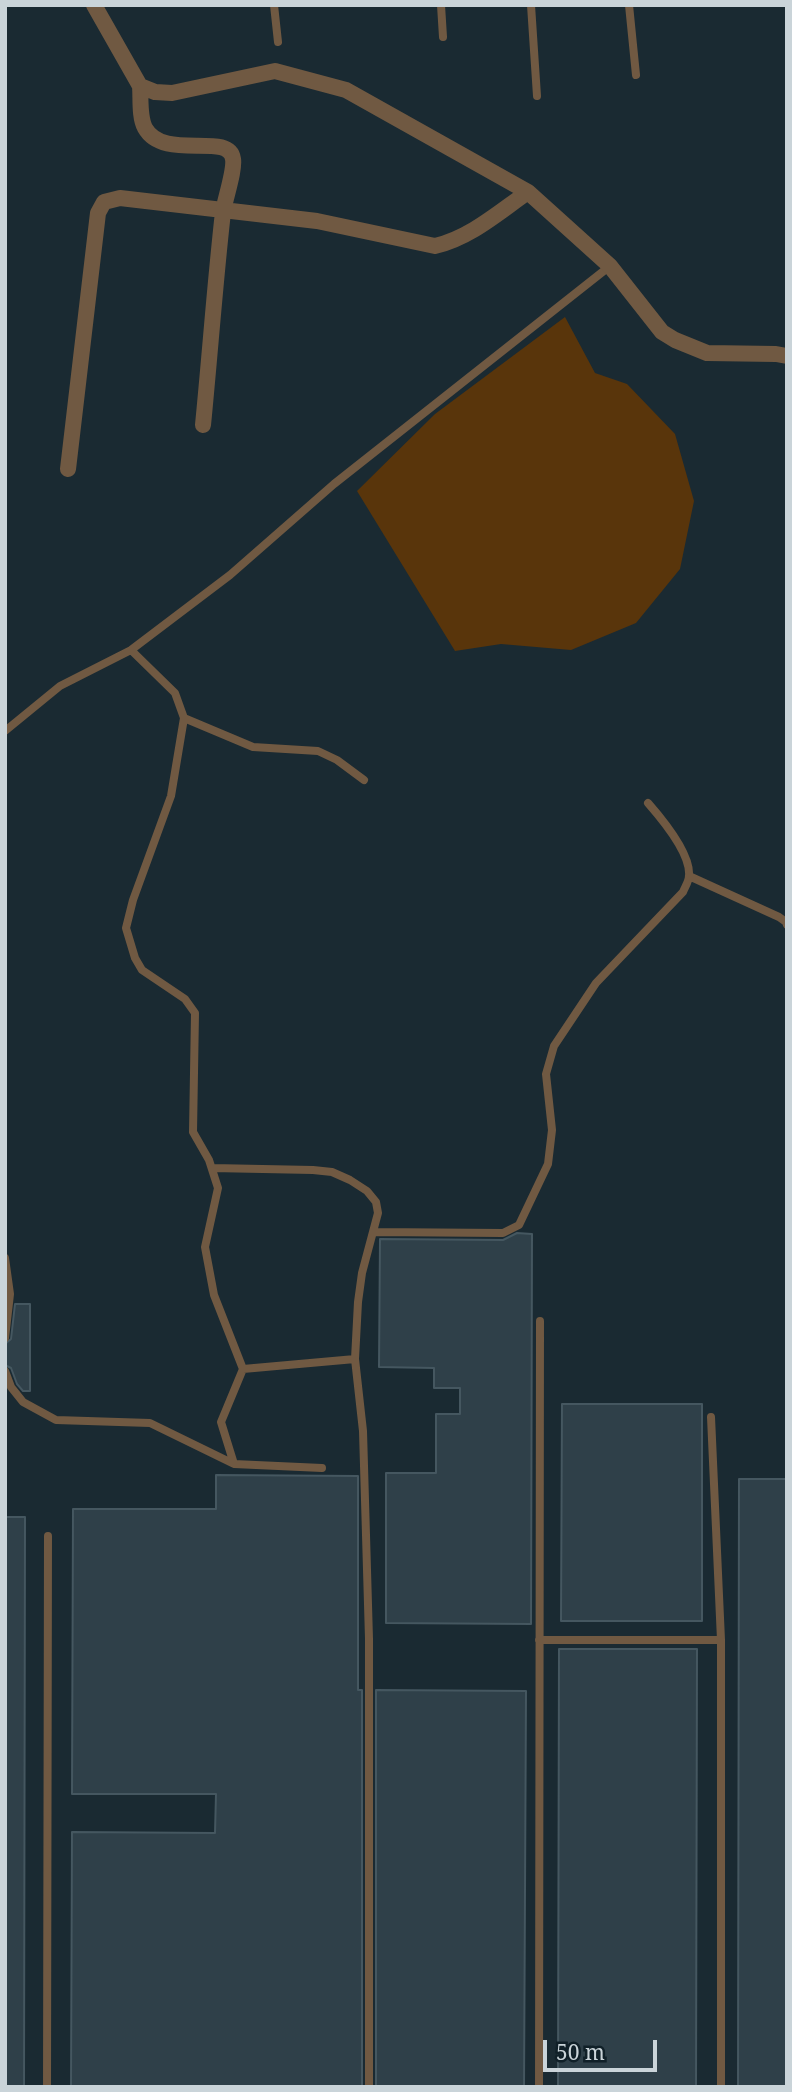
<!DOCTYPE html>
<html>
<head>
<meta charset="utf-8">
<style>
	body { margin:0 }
	#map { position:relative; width:792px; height:2092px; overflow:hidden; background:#1a2a32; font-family:"Noto Serif",serif }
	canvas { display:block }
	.frame { position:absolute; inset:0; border:7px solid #cad4d9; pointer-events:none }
	.scale { position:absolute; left:543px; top:2040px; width:114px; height:32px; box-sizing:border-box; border:4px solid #cad4d9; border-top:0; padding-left:9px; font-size:21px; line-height:24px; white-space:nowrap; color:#cad4d9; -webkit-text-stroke:5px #102028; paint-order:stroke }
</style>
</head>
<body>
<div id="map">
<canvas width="792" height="2092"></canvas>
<div class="frame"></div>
<div class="scale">50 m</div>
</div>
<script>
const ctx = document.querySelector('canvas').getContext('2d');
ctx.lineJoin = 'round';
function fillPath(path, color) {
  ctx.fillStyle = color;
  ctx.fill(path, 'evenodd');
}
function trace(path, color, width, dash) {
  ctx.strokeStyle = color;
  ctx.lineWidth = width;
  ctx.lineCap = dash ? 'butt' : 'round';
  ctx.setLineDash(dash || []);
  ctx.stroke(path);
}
const green = new Path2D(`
	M565,317l30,56 32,11 48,50 19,67 -14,68 -44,54 -65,27 -70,-6 -46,7 -98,-160 78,-77z`);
const building = new Path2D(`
	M517,1233l15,1 -1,390 -145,-1v-150h50v-59h24v-26h-26v-20l-55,-1 1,-128 123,1z
	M15,1304h15v87h-7l-6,-7 -6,-16 -6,-3v-21l6,-5z
	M562,1404h140v217h-141z
	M216,1475l142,1v214h4v397h-291l1,-255 143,1 1,-39h-144l1,-285h143z
	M739,1479h48v608h-49z
	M5,1517h20l-1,570h-19z
	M559,1649h138l-1,438h-138z
	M376,1690l150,1 -2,396h-148z`);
const service = new Path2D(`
	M274,5l4,37
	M441,5l2,32
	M531,5l6,91
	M629,5l7,70
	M131,650l44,43 9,25 -13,78 -38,104 -7,28 9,30 7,12 43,29 10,14 -2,119 16,28 9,28 -13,59 9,48 29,74 -22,53 13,42
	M184,718l69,29 65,4 19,9 27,20
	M5,731l55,-45 71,-36 99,-75 104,-91 276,-218
	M689,876l90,41 7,5 1,3
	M212,1168l101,2 19,2 18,8 17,11 9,11 2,11 -16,60 -4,29 -3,57
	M373,1232l130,1 16,-8 29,-61 4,-34 -6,-56 8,-28 42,-63 87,-91c2,-5 6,-11 6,-16 2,-22 -27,-57 -41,-73
	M5,1258l5,36 -5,44
	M243,1369l112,-10 8,72 6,208v448
	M5,1371l6,16 12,15 33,18 94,3 84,41 88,4
	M711,1417l10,223
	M539,1640h182v447
	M47,2087l1,-551
	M539,2087l1,-766`);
const minor = new Path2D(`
	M94,5l46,81 15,6 17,1 103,-22 71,19 182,102 82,74 52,66 13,8 32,13 69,1 11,2
	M140,86c1,12 -1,31 5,42 19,34 84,3 88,31 2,11 -8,40 -10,53 -8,71 -13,142 -20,213
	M68,469l30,-256 6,-11 16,-4 197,23 118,25c35,-8 64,-34 93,-54`);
fillPath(green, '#59350b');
fillPath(building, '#2f4049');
trace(building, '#455760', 2);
trace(service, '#705942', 8);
trace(minor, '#705942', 16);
</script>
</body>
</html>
